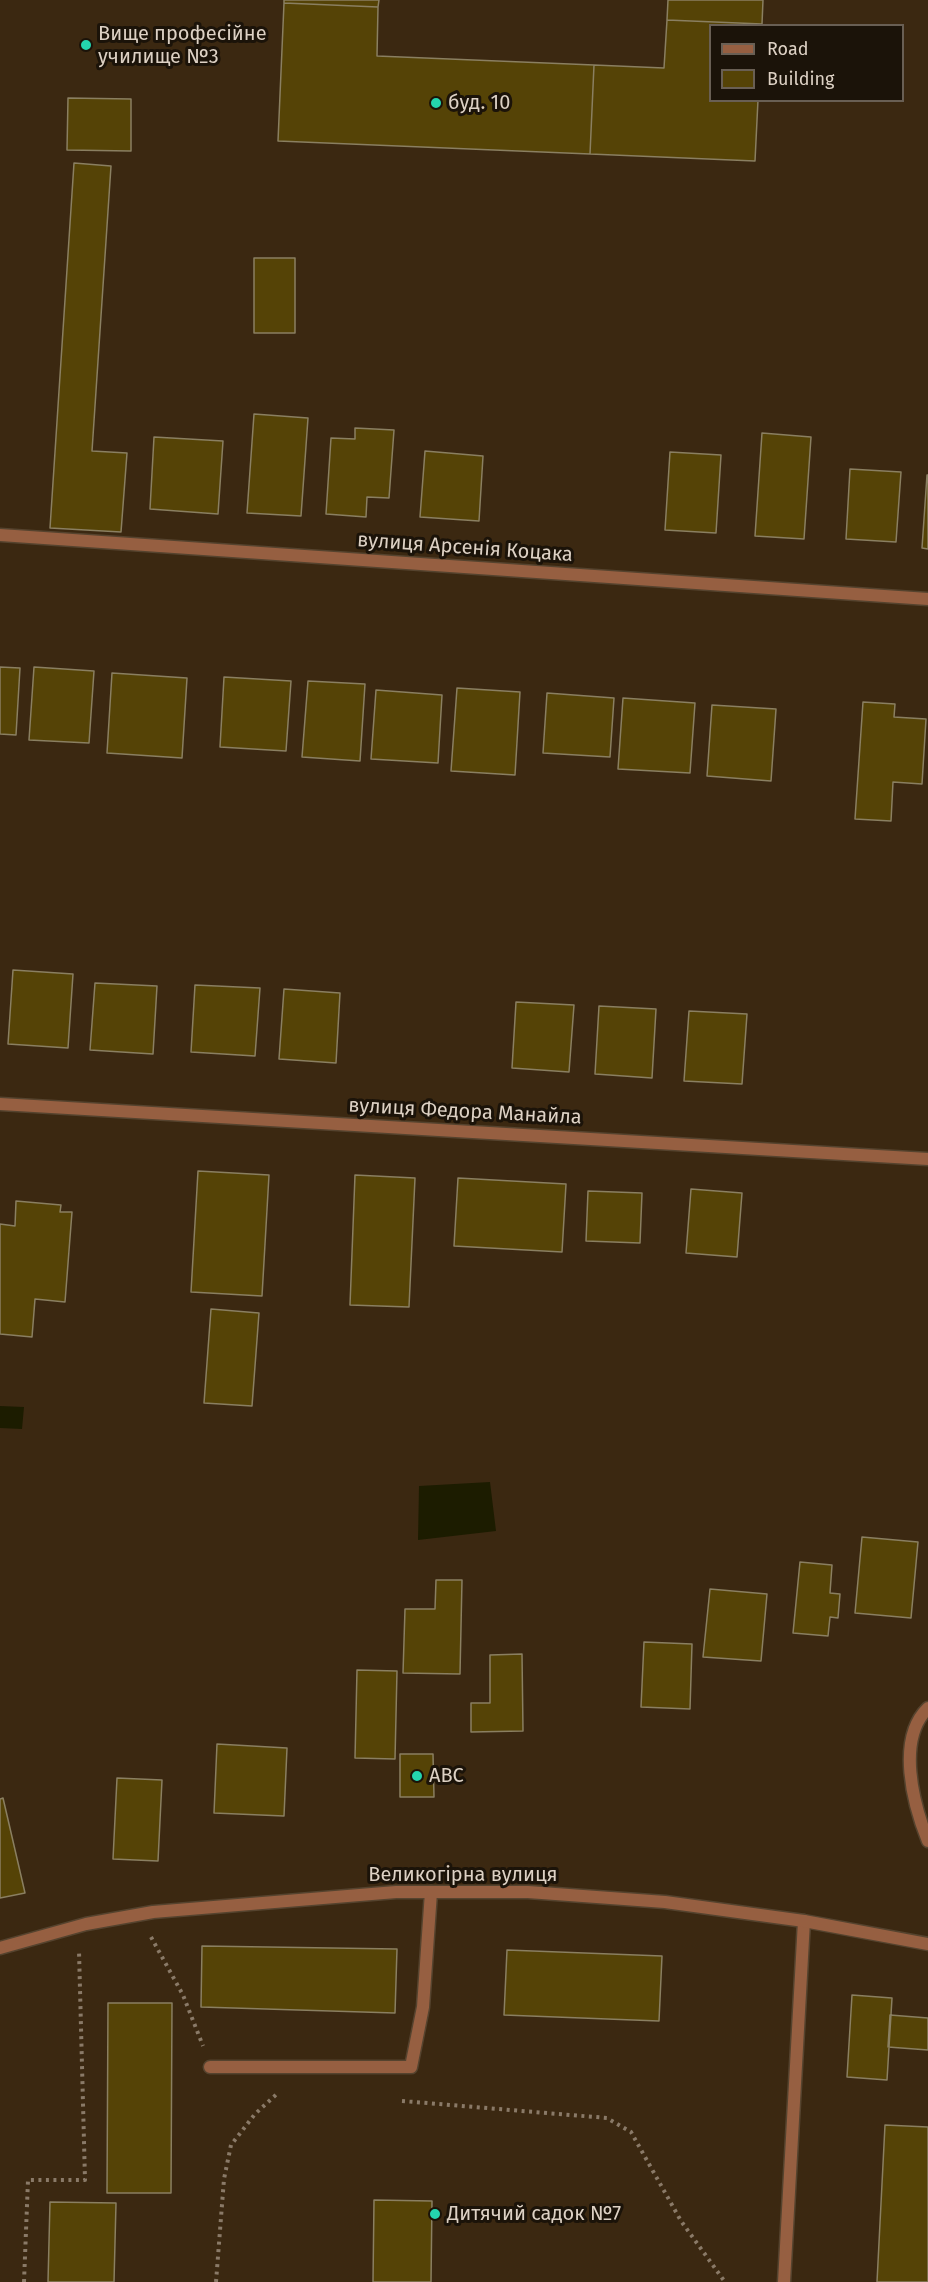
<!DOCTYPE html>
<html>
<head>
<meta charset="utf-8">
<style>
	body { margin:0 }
	#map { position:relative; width:928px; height:2282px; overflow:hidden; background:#3b2811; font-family:"Fira Sans",sans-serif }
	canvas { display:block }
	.legend { position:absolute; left:709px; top:24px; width:195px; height:78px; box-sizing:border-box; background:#1b1309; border:2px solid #695f54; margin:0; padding:8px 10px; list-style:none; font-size:18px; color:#ddd1c4 }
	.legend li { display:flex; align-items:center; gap:12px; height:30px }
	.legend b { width:30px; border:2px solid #695f54 }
</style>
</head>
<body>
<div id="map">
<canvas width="928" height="2282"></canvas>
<ul class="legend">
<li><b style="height:8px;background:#965f41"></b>Road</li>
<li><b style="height:16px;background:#554306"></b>Building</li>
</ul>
</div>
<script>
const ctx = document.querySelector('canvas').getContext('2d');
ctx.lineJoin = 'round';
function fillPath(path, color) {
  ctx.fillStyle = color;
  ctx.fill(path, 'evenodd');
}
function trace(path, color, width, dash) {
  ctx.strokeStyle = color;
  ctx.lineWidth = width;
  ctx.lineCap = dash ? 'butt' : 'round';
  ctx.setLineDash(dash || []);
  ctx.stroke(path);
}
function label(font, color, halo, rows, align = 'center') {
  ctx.font = font + ' "Fira Sans",sans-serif';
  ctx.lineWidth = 6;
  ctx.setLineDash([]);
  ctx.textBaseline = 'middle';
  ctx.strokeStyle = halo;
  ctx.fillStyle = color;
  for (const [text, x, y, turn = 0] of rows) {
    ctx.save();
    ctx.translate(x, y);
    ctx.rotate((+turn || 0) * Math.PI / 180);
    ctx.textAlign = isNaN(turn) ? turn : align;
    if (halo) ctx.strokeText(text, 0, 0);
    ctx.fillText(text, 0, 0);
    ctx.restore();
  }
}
const water = new Path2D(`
	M0,1406l24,1 -2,22 -22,-1z
	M490,1482l6,49 -78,9 1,-54z`);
const building = new Path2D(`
	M284,0h95l-1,7 -94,-4z
	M668,0h95l-1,24 -95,-4z
	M284,3l94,4 -1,49 217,9 -4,89 -312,-13z
	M667,20l95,4v2h-52v74h48l-3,61 -165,-7 4,-89 70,3z
	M68,98l63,1v52l-64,-1z
	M74,163l37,3 -19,285 35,2 -6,79 -71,-4z
	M254,258h41v75h-41z
	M254,414l54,4 -7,98 -54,-3z
	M355,428l39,2 -5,68 -22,-1 -1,20 -40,-3 5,-76 24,1z
	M762,433l49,4 -7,102 -49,-3z
	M154,437l69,4 -5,73 -68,-5z
	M425,451l58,5 -4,65 -59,-4z
	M670,452l51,3 -5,78 -51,-3z
	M850,469l51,3 -5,70 -50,-3z
	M927,475h1v74l-6,-1z
	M0,667l20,1 -4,67 -16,-1z
	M34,667l60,4 -5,72 -60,-3z
	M112,673l75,5 -5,80 -75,-5z
	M224,677l67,4 -5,70 -66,-4z
	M308,681l57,3 -5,77 -58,-4z
	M457,688l63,4 -5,83 -64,-4z
	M376,690l66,5 -4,68 -67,-4z
	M547,693l67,5 -4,59 -67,-4z
	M623,698l72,5 -5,70 -72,-4z
	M863,702l32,2 -1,13 32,2 -4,65 -29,-2 -2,39 -36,-2z
	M712,705l64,4 -5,72 -64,-5z
	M13,970l60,4 -5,74 -60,-4z
	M95,983l62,3 -4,68 -63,-4z
	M195,985l65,3 -5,68 -64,-4z
	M284,989l56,4 -4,70 -57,-4z
	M516,1002l58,3 -5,67 -57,-4z
	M599,1006l57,3 -4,69 -57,-4z
	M689,1011l58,3 -5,70 -58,-3z
	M198,1171l71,4 -7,121 -71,-4z
	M355,1175l60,3 -6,129 -59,-2z
	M458,1178l108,6 -4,68 -108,-6z
	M691,1189l51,4 -5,64 -51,-4z
	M588,1191l54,2 -2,50 -54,-2z
	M16,1201l45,4 -1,7h12l-7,90 -30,-3 -3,38 -32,-3v-110l15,2z
	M211,1309l48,4 -7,93 -48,-3z
	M862,1537l56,5 -7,76 -56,-5z
	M800,1562l32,3 -2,28 10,1 -2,24 -8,-1 -2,19 -35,-3z
	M436,1580h26l-2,94 -57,-1 2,-64h30z
	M710,1589l57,5 -6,67 -58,-4z
	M644,1642l48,2 -2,65 -49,-2z
	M522,1654l1,77 -52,1v-29h19v-48z
	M357,1670l40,1 -2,88 -40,-1z
	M217,1744l70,4 -3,68 -70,-3z
	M400,1754h33l1,43h-34z
	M117,1778l45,2 -4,81 -45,-2z
	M3,1798l22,95 -25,5v-99z
	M202,1946l195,3 -2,64 -194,-6z
	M507,1950l155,6 -3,65 -155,-6z
	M852,1995l40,3 -5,82 -40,-3z
	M108,2003h64l-1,190h-64z
	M890,2015l38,3v32l-40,-3z
	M885,2125l43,2v155h-51z
	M374,2200l58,1 -1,81h-58z
	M50,2202l66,1 -2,79h-66z`);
const path = new Path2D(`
	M151,1937l32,58 20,51
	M402,2101l205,17 24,14 50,89 44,61
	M24,2282l4,-102h57l-6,-229
	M216,2282l8,-103 7,-34 24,-31 24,-22`);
const service = new Path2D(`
	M928,1708c-32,31 -15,96 0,133
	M210,2067h201l12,-60 8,-115
	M784,2282l20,-361`);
const minor = new Path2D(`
	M0,535l928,64
	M0,1104l928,55
	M0,1948l86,-24 67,-12 243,-20h132l137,10 139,19 124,23`);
const markers = [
	[86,45,6,"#24d5ae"],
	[436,103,6,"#24d5ae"],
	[417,1776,6,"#24d5ae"],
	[435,2214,6,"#24d5ae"]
];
const poiNames = [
	["Вище професійне",98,34],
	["училище №3",98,57],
	["буд. 10",448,103],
	["АВС",429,1776],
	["Дитячий садок №7",447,2214]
];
const streetNames = [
	["вулиця Арсенія Коцака",465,548,4],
	["вулиця Федора Манайла",465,1112,3],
	["Великогірна вулиця",463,1875]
];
fillPath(water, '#1c1c00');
fillPath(building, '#554306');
trace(building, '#8a7f61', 1.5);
trace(service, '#55432e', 15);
trace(minor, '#55432e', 15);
trace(path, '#8a7a68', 4, [3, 4.5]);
trace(service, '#965f41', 12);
trace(minor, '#965f41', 12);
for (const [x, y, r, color] of markers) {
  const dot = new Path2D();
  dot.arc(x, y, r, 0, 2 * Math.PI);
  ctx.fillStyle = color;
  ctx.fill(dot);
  trace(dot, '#1b1309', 2);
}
label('20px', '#ddd1c4', '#1b1309', poiNames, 'left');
label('20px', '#ddd1c4', '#1b1309', streetNames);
</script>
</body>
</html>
